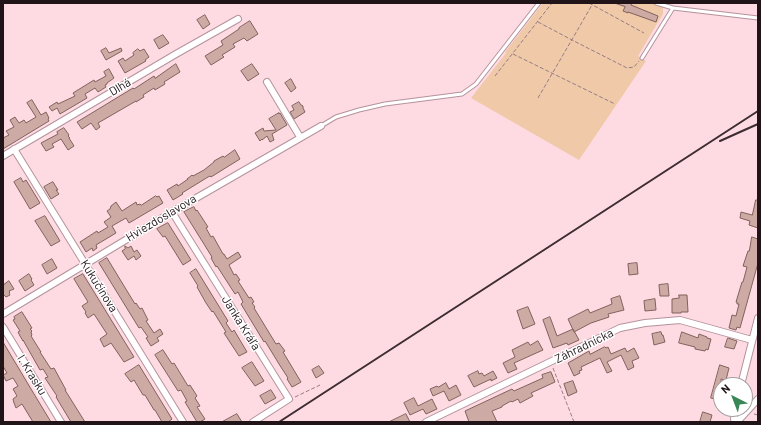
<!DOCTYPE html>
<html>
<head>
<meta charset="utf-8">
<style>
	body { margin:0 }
	#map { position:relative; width:761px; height:425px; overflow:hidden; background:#fedae3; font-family:Barlow,sans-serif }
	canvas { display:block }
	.frame { position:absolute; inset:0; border:4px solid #201418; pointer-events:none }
	.north { position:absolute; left:713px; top:377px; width:40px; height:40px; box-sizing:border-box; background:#fff; border:1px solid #a6a1a3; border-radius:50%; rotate:318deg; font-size:11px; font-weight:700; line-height:16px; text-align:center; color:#201418 }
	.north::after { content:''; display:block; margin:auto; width:14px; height:18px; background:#398656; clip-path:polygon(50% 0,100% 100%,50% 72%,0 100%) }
</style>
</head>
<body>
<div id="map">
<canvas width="761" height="425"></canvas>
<div class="frame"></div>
<div class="north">N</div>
</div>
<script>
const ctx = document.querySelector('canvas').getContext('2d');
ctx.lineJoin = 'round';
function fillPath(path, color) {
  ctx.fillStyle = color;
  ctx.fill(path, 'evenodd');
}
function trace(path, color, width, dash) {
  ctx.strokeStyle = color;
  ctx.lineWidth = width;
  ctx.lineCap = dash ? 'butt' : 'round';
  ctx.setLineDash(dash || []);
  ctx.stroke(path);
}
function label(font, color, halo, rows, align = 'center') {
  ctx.font = font + ' Barlow,sans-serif';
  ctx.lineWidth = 3;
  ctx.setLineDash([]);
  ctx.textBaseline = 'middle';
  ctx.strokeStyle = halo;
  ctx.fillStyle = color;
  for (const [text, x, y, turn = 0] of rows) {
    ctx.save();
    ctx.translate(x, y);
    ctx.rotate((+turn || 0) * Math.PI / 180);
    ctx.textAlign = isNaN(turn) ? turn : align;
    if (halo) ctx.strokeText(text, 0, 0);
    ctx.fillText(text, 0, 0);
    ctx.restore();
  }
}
const green = new Path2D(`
	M543,3h109l11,3v8l-25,42 8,5 -67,99 -108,-62 35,-45 -1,-1z`);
const building = new Path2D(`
	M615,3h17l-1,2 27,11 -2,6 -28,-10v1l-5,-2 2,-4z
	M205,15l5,9 -7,5 -6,-9z
	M250,21l8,13 -11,7 -3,-3 -11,6 2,3 -13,8 2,2 -13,8 -6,-9 18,-11 -2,-4 18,-12v-1z
	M163,35l6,8 -10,6 -5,-9z
	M106,48l3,5 12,-5 1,3 -16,9 -5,-9z
	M138,49l2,2 4,-2 5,8 -4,3 1,1 -21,12 -7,-12 5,-3 2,3 9,-6 -1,-2z
	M176,64l4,8 -16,10 1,2 -10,6 -1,-2 -11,7 1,2 -8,5v-1l-38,22 2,4 -4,3 -5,-7 -9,6 -5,-7 56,-34 1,1 20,-13 1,2z
	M252,64l7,10 -11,7 -7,-10z
	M109,69l5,9 -7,5v1l-2,1 1,2 -8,5 -3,-4 -10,6 2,4 -27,16 -3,-6 -5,3 -3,-4 8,-5 1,2 17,-8 -2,-3 21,-13 1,2 11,-6 -2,-4z
	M291,79l5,9 -5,4 -6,-9z
	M32,100l9,15 5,-3 3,6 -1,1 1,2 -46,28v-11l6,-3 -3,-4 8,-4 -4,-7 5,-3 4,6 5,-3 2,3 10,-6 -9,-14z
	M299,102l2,3 2,1v2l2,4 -11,7 -4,-7 4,-2 -2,-4z
	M279,113v1l1,-1 7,12 -15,9 2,6 -4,2 -3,-6 -5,4v-1l-2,2 -5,-8 8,-5 1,3 12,-1 -7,-11z
	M64,128l5,7 -1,1 2,2h-1l5,8 -6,4 -7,-11 -9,5 2,3 -8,4 -5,-8 17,-9 -1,-2z
	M235,150l5,9 -29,18 -1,-1 -2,1 -26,16 1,1 -10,6 -6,-10 10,-6 1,2 10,-7h-1l5,-4 1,1 11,-6 10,-8v-1l9,-5 1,1z
	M21,178l2,4 3,-2 14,23 -10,6 -16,-27z
	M53,182l5,8h-2l3,4 -8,5 -7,-12z
	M156,196l1,1 2,-1 4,7 -34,20 -3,-5 -14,8 4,7 -20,12 1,3 -4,3 -1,-3 -6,4 -6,-10 17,-11 1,2 10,-6 -4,-5 7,-5 -4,-6 3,-2 1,-3 5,-4 6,9 14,-9 1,3 3,-1 1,1z
	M756,200h2v28l-9,-3 1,-4 -10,-3 1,-6 11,3z
	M194,207l2,4 1,-1 11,17 -2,1 5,9 2,-1 10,18h1l3,5 11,-7 3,5 -12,8 5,10 2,-1 4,6 -2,1 11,17 2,-1 3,5 -2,1 3,4 -1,1 22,36 3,-1 6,8 -2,1 18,30 -5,3 -4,2 -5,-8 1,-1 -9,-14 -14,-23 -1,1 -23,-38 2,-2 -5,-10 -3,2 -18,-28 -1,1 -5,-9 1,-1 -28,-45z
	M45,216l15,25 -9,5 -16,-25z
	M168,223l23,37 -8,5 -18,-29 -2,1 -6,-8z
	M752,237l6,2v24l-18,65 -3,-1 -1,3 -7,-2 3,-13 4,1 3,-12h-2v-2h-1l6,-20h1l4,-15 -4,-1 5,-15h1z
	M125,246l3,2 3,-2 3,6 3,-2 4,6 -5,4 -2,-4 -6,4 -6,-9 3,-2z
	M107,258l28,46 1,-1 4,6 2,-1 6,12 -2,1 8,12 6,-4 3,5 -6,4 2,3 -8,5 -5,-8 2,-1 -7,-10 -2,1 -40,-65z
	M52,259l5,9 -10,6 -5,-9z
	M637,263l1,11 -9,1 -1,-11z
	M196,269l32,52 -2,2 6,9 2,-2 13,22 -8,4 -15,-23 2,-1 -13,-21 -1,1 -6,-9 -9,-16 1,-1 -8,-13z
	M29,274l3,5 -1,1 3,5 -9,6 -6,-10z
	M83,274l51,83 -10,5 -13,-19 -7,4 -4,-8 7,-5 -13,-20 -6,4 -3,-5 1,-1 -4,-6 6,-4 -14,-23z
	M9,281l5,8 -5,2 1,1 -1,1 1,2 -4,2 -2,-2h-1v-13l1,2z
	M668,284l1,12h-9l-1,-11z
	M679,295h8l1,17h-7v1h-9v-14l7,-1z
	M620,296l4,14 -16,4 1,3 -18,6 -17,9 -6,-13 20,-10 2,4 22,-9 -1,-5z
	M655,299l1,11 -11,1 -1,-10z
	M528,307l7,17 -12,5 -6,-18z
	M22,312l10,16 -2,1 2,2 -1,1 1,3 -1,1 10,16h-1l11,17 3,-1 12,22h-1l20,32h-14l-15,-25 1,-1 -12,-18 3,-1 -5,-8 -3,1 -17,-30v1l-3,-5 -2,-4 2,-1 -7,-11 2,-1 -1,-2z
	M550,317l7,19 16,-7 6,11 -11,5 -1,-2 -14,5 -10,-28z
	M661,332l1,3h1l2,7 -11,3 -2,-11z
	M682,332l16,6 1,-4 8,3v1l4,1 -3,11 -2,-1 -1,2 -10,-2v-2l-16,-4z
	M728,338l9,3 -3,8 -9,-2z
	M538,341l5,9 -29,13 3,6 -9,4 -5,-10 12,-6 -3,-7 16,-8 2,3z
	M3,342l28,47 20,33h-18l-11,-18 -6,4 -2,-5 -1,-4 4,-3 -4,-7 5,-3 -5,-8 -7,3 -3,-6 4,-2 -4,-7z
	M605,347l1,1 2,-1 3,7 14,-6 2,4 7,-4 5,10 -7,3 2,6 -6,3 -7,-15 -14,7 5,9 -5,2 -7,-15 -19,9 1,3 -3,1 1,2 -6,3 -6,-13 21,-12 1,3z
	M163,350l9,14 2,-1 14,23 2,-1 7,11 -2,2 5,8 -3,1 8,12 -5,3h-3l-12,-20 2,-1 -6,-11 -3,1 -23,-36z
	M252,362l12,19 -9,5 -13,-18z
	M139,365l33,54 -4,3h-6l-7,-12h-1l-9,-15h-2l-9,-15 -3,2 -6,-8z
	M720,365l9,3 -3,12 -5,-1v22l-10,-3z
	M319,366l5,7 -8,5 -4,-8z
	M478,371l1,3 3,-1 2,3 9,-5 4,7 -6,3v-2l-17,8 -6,-11z
	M551,372l4,10 -24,11 2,3 -13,7 -2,-4 -6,3 -1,-1 -9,5v1l-10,4 5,11h-28l-4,-11 47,-22 2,2 29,-13 -1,-3z
	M573,381l4,11 -9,4 -4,-12z
	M446,383l3,6 7,-4 5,10 -12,6 -5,-10 -11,5 -3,-7 7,-3 1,1z
	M271,390l5,8 -11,6 -5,-8z
	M414,398l4,8 14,-7 5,10 -11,5 -3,-5 -13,6 -6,-12z
	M703,412l9,3 -2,7h-10z
	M237,414l5,8h-20z
	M406,414l4,8h-21z`);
const path = new Path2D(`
	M589,3l55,30
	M538,22l34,18 55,28 7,-1 5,-6
	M513,54l102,50
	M495,76l57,-73
	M538,98l54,-93
	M553,368l21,54
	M295,397l25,-12
	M754,414l4,1`);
const lane = new Path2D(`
	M656,3l17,5
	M642,58l31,-50 85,10
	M321,126l15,-9 23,-7 26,-6 77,-10 14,-10 63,-81`);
const street = new Path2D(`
	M267,82l33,55
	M14,149l169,273
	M3,156l173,-102 62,-35
	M172,212l117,187 -36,23
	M3,314l169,-102 149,-86
	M3,327l58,95
	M741,385l17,-67
	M426,422l194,-94 25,-5 35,-3 72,20
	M735,422l-1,-3 1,-10
	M737,422l21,-23`);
const rail = new Path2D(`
	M720,141l20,-9 18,-8
	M279,422l479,-311`);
const streetNames = [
	["Dlhá",120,87,-31],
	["Hviezdoslavova",161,218,-31],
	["Kukučínova",99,286,58],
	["Janka Kráľa",241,323,58],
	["Záhradnícka",584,346,-26],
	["I. Krasku",32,375,58]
];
fillPath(green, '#f0c9a9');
fillPath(building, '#cdaaa3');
trace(building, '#81625c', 1);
trace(lane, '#b5939c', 5);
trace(street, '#b5939c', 8);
trace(path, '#967d84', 1, [4, 2]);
trace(lane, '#fff', 3);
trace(street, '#fff', 6);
trace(rail, '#3c2d32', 2);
label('12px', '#201418', '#fff', streetNames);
</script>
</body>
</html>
